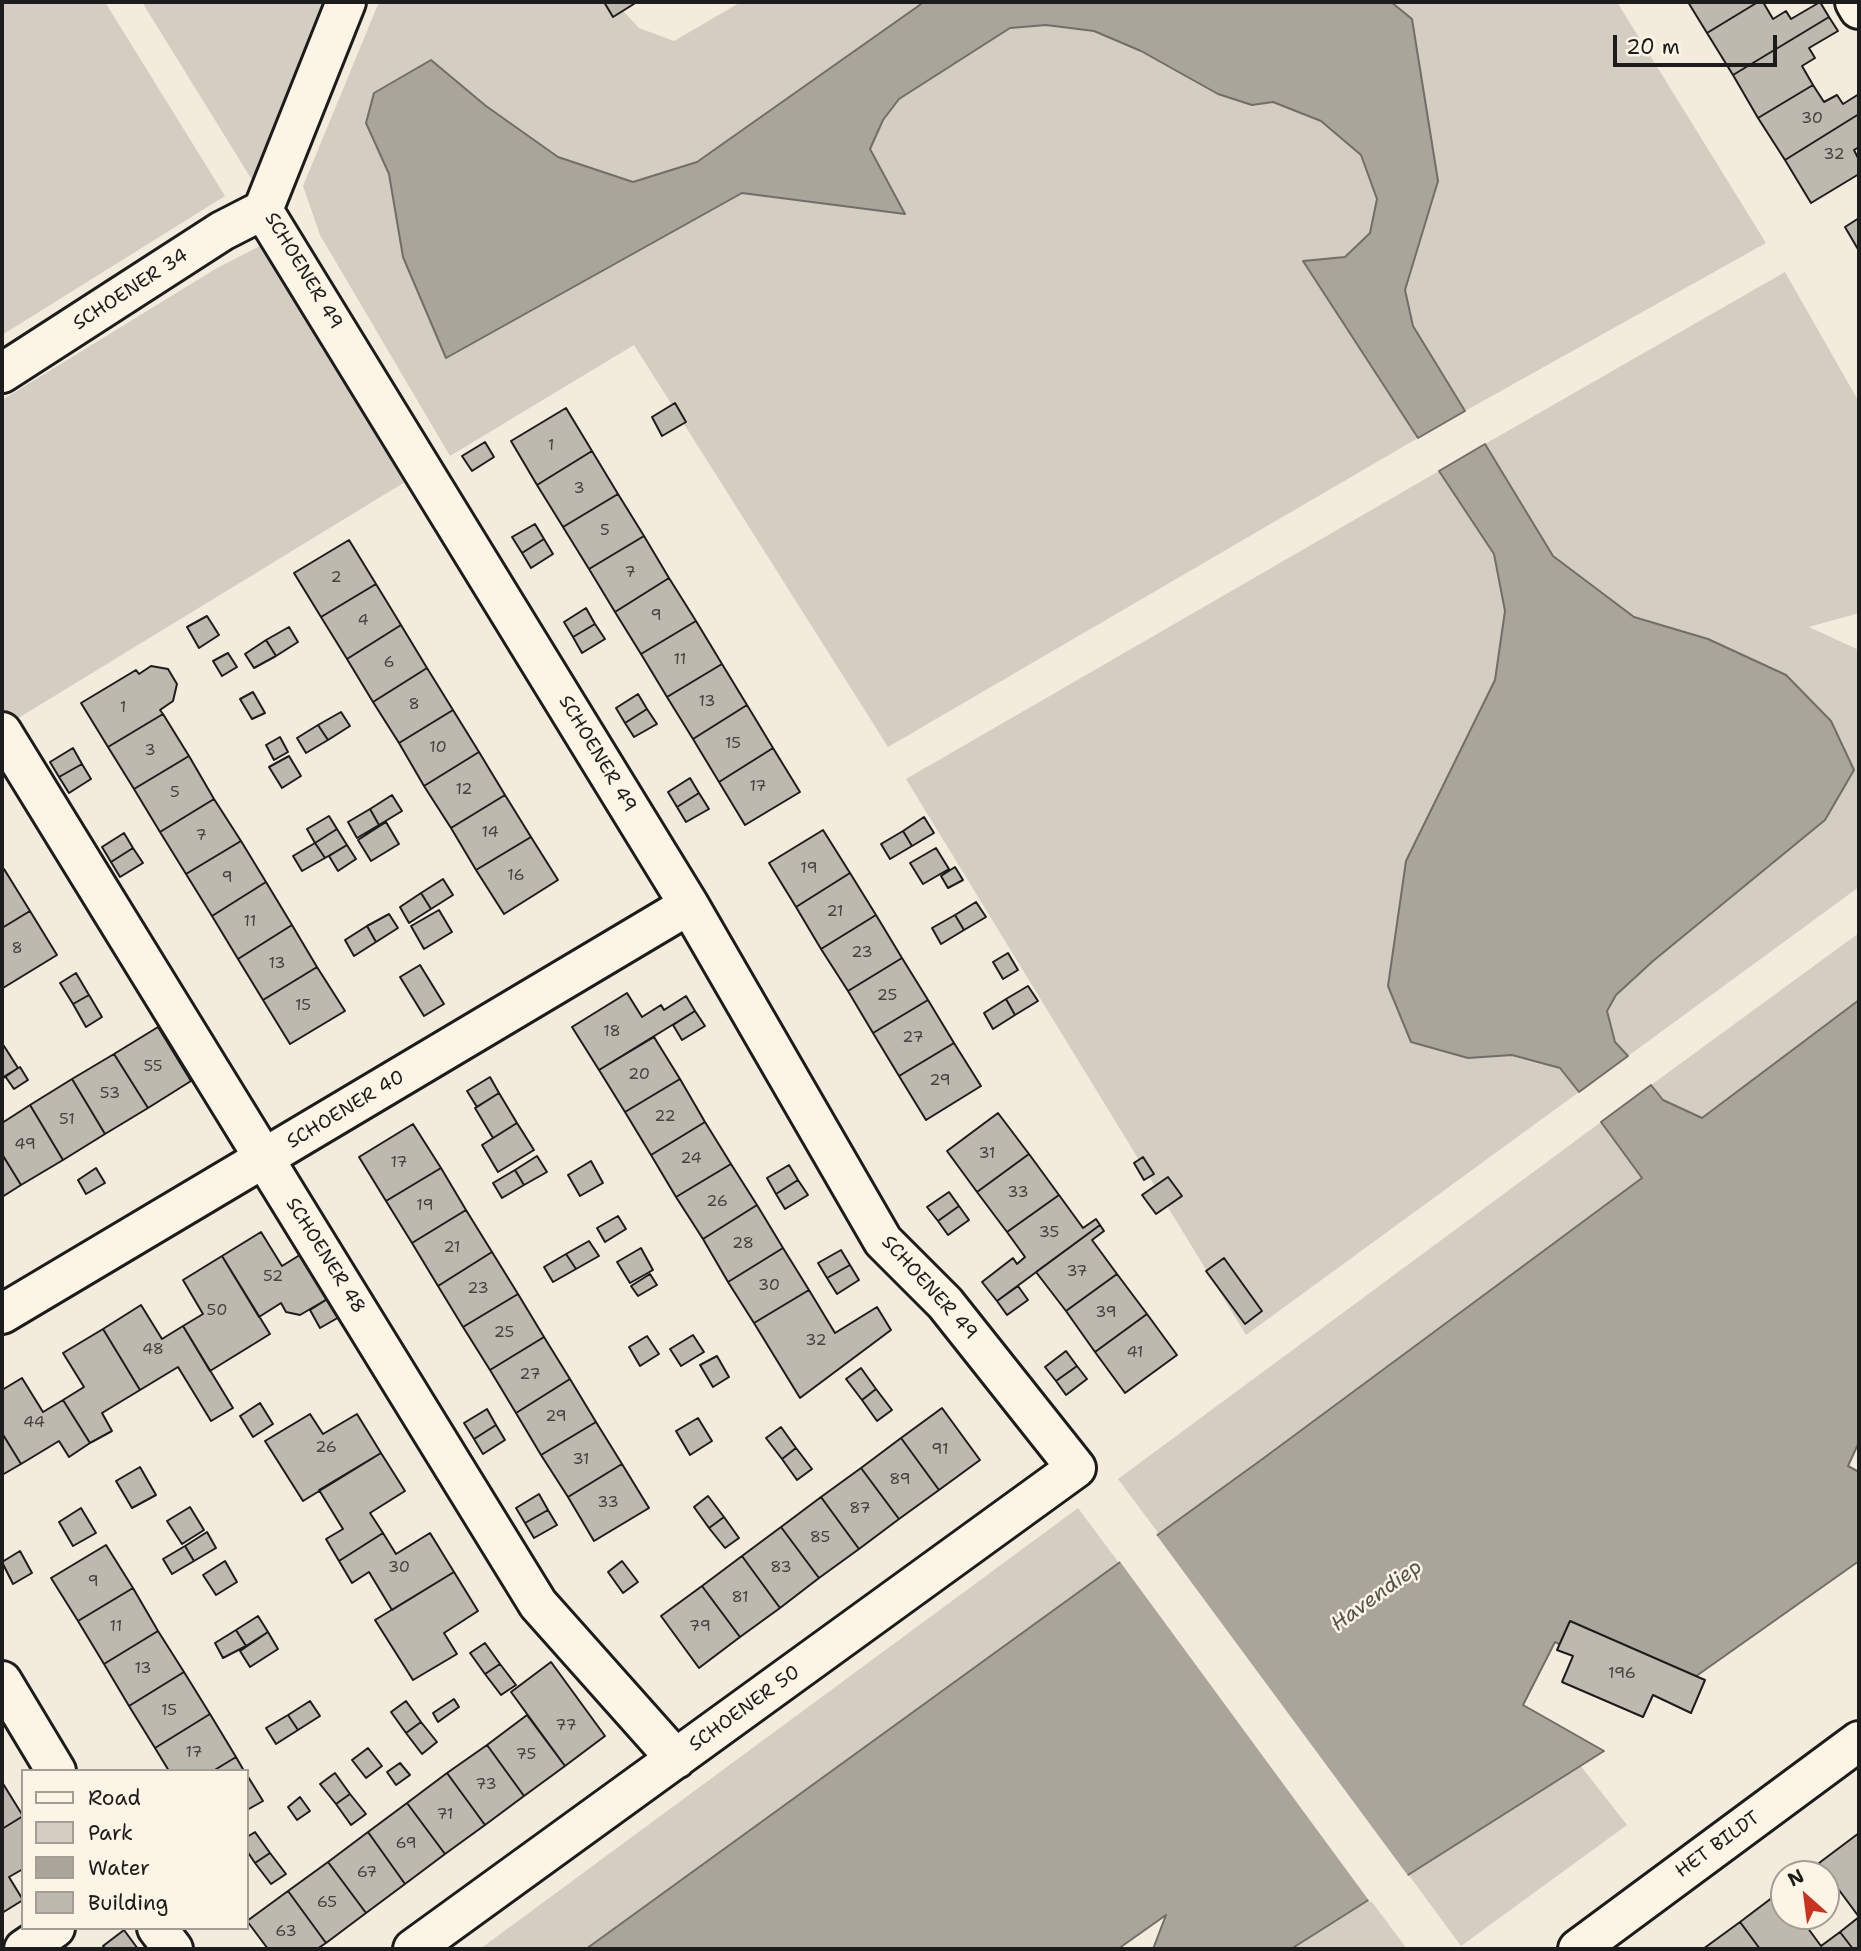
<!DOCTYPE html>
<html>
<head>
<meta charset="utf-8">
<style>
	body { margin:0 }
	#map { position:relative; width:1861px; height:1951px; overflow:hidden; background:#f3ecdd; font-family:"Shantell Sans",sans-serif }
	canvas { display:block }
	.frame { position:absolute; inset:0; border:4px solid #1c1c1c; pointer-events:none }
	.legend { position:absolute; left:21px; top:1769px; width:228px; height:161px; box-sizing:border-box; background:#fcf5e5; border:2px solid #a29e95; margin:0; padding:9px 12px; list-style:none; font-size:21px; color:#1c1c1c }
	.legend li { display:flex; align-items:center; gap:14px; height:35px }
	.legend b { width:35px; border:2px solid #a29e95 }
	.north { position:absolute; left:1770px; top:1860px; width:70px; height:70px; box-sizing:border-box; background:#fcf5e5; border:2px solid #a29e95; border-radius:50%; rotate:332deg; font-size:19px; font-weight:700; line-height:28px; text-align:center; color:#1c1c1c }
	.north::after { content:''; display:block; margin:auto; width:24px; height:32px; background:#c8321e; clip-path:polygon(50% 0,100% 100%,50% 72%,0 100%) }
	.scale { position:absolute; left:1613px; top:35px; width:164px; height:32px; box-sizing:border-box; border:4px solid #1c1c1c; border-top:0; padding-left:9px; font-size:21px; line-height:24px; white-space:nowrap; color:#1c1c1c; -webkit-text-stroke:5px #fcf5e5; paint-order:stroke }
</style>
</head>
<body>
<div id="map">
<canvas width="1861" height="1951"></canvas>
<div class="frame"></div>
<ul class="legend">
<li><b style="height:9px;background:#fcf5e5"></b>Road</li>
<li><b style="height:19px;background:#d3cec1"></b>Park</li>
<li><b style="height:19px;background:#aaa59b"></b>Water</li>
<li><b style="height:19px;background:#beb9ae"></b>Building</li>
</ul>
<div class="north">N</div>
<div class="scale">20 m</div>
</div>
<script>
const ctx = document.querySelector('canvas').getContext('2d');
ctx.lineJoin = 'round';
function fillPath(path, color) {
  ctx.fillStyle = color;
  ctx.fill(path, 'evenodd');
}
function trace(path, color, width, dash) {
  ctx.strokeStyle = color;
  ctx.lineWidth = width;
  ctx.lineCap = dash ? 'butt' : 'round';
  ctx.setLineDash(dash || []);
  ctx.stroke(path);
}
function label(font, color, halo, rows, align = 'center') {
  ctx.font = font + ' "Shantell Sans",sans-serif';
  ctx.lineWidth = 5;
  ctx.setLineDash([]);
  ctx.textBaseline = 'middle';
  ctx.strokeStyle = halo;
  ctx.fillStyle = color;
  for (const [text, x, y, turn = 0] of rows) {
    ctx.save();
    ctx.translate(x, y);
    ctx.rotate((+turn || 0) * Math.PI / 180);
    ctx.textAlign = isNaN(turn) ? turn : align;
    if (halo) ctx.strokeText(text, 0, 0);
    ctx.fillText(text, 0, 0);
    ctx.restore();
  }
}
const green = new Path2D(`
	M2,2h103l120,194 -223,139z
	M142,2h186l-68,173 -8,5z
	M379,2h236l24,26 35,13 67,-39h183l-227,160 -64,20 -75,-25 -72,-51 -55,-46 -65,63 23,51 14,83 43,101 296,-165 162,21 -34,-66 13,-28 16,-21 107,-70 9,-22 295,19 84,196 -24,11 -25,24 -42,5 115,176 -530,309 -254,-402 -184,111 -130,-221 -17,-49z
	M1391,2h226l149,241 -301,168 -52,-85 -8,-36 33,-109 -26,-161z
	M260,246l145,236 -403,246v-328l215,-132z
	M1785,272l74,130v211l-50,14 50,23v237l-231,169 -12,-14 -9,-31 9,-16 37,-34 172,-141 -117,-181 -74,-22 -81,-61 -68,-112z
	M1439,471l55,83 11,57 -10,69 -89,181 62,197 44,-3 48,13 19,24 -333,243 -340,-556z
	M1859,933v67l-157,119 -39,-19 -12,-15z
	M1601,1122l41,55 -483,357 -41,-55z
	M1078,1508l41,55 -533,386h-106z
	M1580,1765l47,60 -166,121 -53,-72z
	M1369,1898l38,51h-116l3,-3z`);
const water = new Path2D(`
	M924,2h467l21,17 26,162 -33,109 8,36 52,85 -47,27 -115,-177 42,-4 25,-24 7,-34 -16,-44 -40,-34 -48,-19 -21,3 -34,-11 -77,-43 -47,-20 -48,-6 -36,3 -111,71 -16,21 -13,29 35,65 -163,-21 -296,165 -43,-101 -14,-83 -23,-51 8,-30 57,-33 55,46 72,51 75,25 64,-20z
	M1485,444l68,112 81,61 74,22 78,36 45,46 23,49 -29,50 -172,141 -37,34 -9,16 8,31 13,14 -49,36 -19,-24 -48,-13 -44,3 -57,-16 -23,-56 18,-125 89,-181 10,-69 -11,-57 -55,-83z
	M1859,1000v442l-11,24 11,6v89l-191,135 -113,-54 -32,63 81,46 -313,198h-138l13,-34 -48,34h-532l675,-489 381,-282 -41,-56 50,-37 12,15 39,18z`);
const pier = new Path2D(`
	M1155,1533l254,344 -39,25 -252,-343z`);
const building = new Path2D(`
	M604,2h33l-24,15z
	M1688,2h70l-51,31z
	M1758,2h5l10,17 13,-8 5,8 29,-17 9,15 -96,58 -26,-42z
	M1829,17l9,14 -29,17 6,10 -13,8 11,19 -55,33 -25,-43z
	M1813,85l11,17 13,-7 6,9 16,-10v20l-74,46 -27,-42z
	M1859,114v33l-5,3 5,10v14l-48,29 -26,-43z
	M1859,218v33l-14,-24z
	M675,403l11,19 -24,14 -10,-19z
	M566,408l26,43 -55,34 -26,-44z
	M485,442l9,15 -22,14 -10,-15z
	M592,451l26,43 -55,33 -26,-42z
	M618,494l26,42 -55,33 -26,-42z
	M535,524l9,15 -22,14 -10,-16z
	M644,536l25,42 -54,34 -26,-43z
	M544,539l9,15 -22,14 -9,-15z
	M349,540l27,44 -55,33 -27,-44z
	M669,578l27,43 -55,33 -26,-42z
	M376,584l25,41 -54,34 -26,-42z
	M586,608l9,16 -22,13 -9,-15z
	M207,616l12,19 -20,13 -12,-21z
	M696,621l26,43 -55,33 -26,-43z
	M595,624l10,15 -23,14 -9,-16z
	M401,625l26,43 -54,34 -26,-43z
	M289,627l9,15 -22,14 -10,-16z
	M266,640l10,16 -22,12 -9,-14z
	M228,653l9,14 -15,9 -9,-15z
	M722,664l25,41 -54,34 -26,-42z
	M151,666l17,3 9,15 -4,17 -13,9 3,4 -55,33 -27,-44 55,-33 3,4z
	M427,668l26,42 -54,33 -26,-41z
	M253,692l12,21 -13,6 -12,-20z
	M638,694l9,15 -22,14 -9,-15z
	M747,705l26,43 -54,34 -26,-43z
	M647,709l10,15 -23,13 -9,-14z
	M453,710l26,42 -55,34 -25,-43z
	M341,712l9,14 -22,14 -10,-15z
	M163,714l26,42 -55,33 -26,-42z
	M318,725l10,15 -22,13 -9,-15z
	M280,737l8,15 -14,8 -8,-15z
	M73,748l9,16 -23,13 -9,-15z
	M773,748l27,44 -55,33 -26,-43z
	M479,752l26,43 -54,33 -27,-42z
	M189,756l25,43 -54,33 -26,-43z
	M289,756l12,20 -19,12 -13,-21z
	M82,764l9,15 -22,14 -10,-16z
	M690,778l9,15 -22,14 -9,-15z
	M699,793l10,16 -23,13 -9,-15z
	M392,795l10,16 -23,14 -9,-16z
	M505,795l26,42 -55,33 -25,-42z
	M214,799l27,42 -55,33 -26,-42z
	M370,809l9,16 -22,13 -9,-16z
	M329,816l8,13 -22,14 -8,-14z
	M924,817l10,16 -22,13 -9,-15z
	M386,822l13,22 -28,17 -13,-21z
	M337,829l10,16 -22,13 -10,-15z
	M823,830l27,43 -54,34 -27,-44z
	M903,831l9,15 -22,13 -9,-15z
	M124,833l9,15 -22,14 -9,-15z
	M531,837l27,43 -54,34 -28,-44z
	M241,841l25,41 -54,34 -26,-42z
	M315,843l10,15 -23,13 -9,-15z
	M347,845l9,14 -18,12 -9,-15z
	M133,848l10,15 -23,14 -9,-15z
	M936,848l13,21 -26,15 -13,-21z
	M955,867l8,13 -15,8 -7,-12z
	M4,869l26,42 -28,17v-58z
	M850,873l26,42 -55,34 -25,-42z
	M443,879l10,16 -22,14 -10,-16z
	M266,882l26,43 -54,34 -26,-43z
	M421,893l10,16 -22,14 -9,-16z
	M976,902l10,15 -22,13 -9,-15z
	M439,910l13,22 -28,17 -13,-23z
	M30,911l27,44 -54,33 -1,-60z
	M389,914l9,14 -22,14 -9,-16z
	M876,915l26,43 -54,33 -27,-42z
	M955,915l9,15 -23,14 -9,-16z
	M292,925l25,42 -54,33 -25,-41z
	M367,926l9,16 -22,14 -9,-16z
	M1008,953l10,17 -15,9 -10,-17z
	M902,958l26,42 -55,33 -25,-42z
	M420,965l24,39 -20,12 -24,-39z
	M317,967l28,44 -55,33 -27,-44z
	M76,973l13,22 -16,9 -13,-21z
	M1028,986l10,15 -23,14 -9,-16z
	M627,993l15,24 19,-12 3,5 22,-14 9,15 -96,59 -27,-43z
	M89,995l13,22 -16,10 -13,-23z
	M1006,999l9,16 -22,14 -9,-16z
	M928,1000l26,43 -55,33 -26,-43z
	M695,1011l10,15 -23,14 -9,-15z
	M158,1027l33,54 -43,27 -34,-54z
	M654,1037l26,42 -55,33 -26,-42z
	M954,1043l27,43 -55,34 -27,-44z
	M4,1046l14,22 -16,11v-31z
	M114,1054l34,54 -43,26 -33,-55z
	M20,1067l8,13 -14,9 -9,-13z
	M490,1077l9,16 -22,14 -10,-16z
	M72,1079l33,55 -42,26 -33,-55z
	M680,1079l25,43 -54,33 -26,-43z
	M499,1093l18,30 -24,15 -18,-30z
	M30,1105l33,55 -42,25 -19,-31v-31z
	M998,1113l31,41 -52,38 -30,-41z
	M705,1122l26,42 -55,33 -25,-42z
	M517,1123l17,27 -36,22 -16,-27z
	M413,1124l28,44 -55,33 -27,-44z
	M2,1154l19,31 -19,12z
	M1029,1154l30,41 -52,37 -30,-40z
	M537,1156l10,16 -23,13 -9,-15z
	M1143,1157l11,17 -10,6 -10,-17z
	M591,1161l12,22 -23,13 -12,-21z
	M731,1164l26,41 -54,34 -27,-42z
	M789,1165l9,15 -22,14 -9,-16z
	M96,1168l9,15 -19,11 -8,-14z
	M441,1168l25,42 -54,33 -26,-42z
	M515,1170l9,15 -22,13 -9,-15z
	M1168,1177l14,19 -26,18 -14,-19z
	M798,1180l10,15 -23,14 -9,-15z
	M949,1192l10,14 -21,15 -11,-14z
	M1059,1195l24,33 13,-9 4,6 -103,76 -15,-19 31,-24 4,6 8,-7 -18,-25z
	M757,1205l26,43 -55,34 -25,-43z
	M959,1206l10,14 -21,15 -10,-14z
	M466,1210l26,42 -54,34 -26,-43z
	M618,1216l8,13 -21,13 -8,-14z
	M1100,1225l4,6 -12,9 25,34 -51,37 -30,-39z
	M261,1232l21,34 21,-13 26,45 -29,17 -14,-3 -5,-9 -22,14 -37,-61z
	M589,1241l10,15 -23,13 -10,-15z
	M641,1248l12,22 -23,13 -13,-21z
	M783,1248l26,42 -55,33 -26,-41z
	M841,1250l9,15 -23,13 -9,-15z
	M492,1252l26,42 -55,33 -25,-41z
	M566,1254l10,15 -23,13 -9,-15z
	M222,1256l48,78 -60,37 -27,-45 20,-12 -20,-34z
	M1224,1258l38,53 -17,13 -39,-53z
	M850,1265l9,15 -22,14 -10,-16z
	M650,1274l7,11 -19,11 -7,-10z
	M1117,1274l30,40 -52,38 -29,-41z
	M1018,1286l10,14 -21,15 -10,-14z
	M809,1290l26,43 42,-26 14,23 -91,68 -46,-75z
	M518,1294l26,43 -54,33 -27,-43z
	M329,1298l12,18 -21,12 -10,-18z
	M141,1305l21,34 21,-13 50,82 -22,13 -33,-54 -38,23 -37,-61z
	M1147,1314l30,41 -52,38 -30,-41z
	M103,1329l37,61 -38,23 10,18 -22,12 -27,-43 21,-13 -21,-34z
	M693,1335l11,17 -23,14 -11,-17z
	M647,1336l12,18 -19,12 -11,-19z
	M544,1337l26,42 -54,34 -26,-43z
	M1066,1351l11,15 -21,15 -11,-14z
	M717,1356l12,21 -16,10 -13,-22z
	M1077,1366l10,13 -21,16 -10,-14z
	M861,1368l15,21 -14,11 -16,-21z
	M22,1378l21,34 20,-12 27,43 -21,14 -10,-16 -38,23 -19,-31v-43z
	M570,1379l26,43 -55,33 -25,-42z
	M876,1389l16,21 -15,11 -15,-21z
	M260,1403l13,21 -20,13 -13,-21z
	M942,1408l38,52 -41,30 -38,-52z
	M487,1409l9,16 -22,14 -10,-16z
	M310,1414l13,20 34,-20 24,39 -78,48 -38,-60z
	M698,1418l14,23 -22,14 -14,-24z
	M596,1422l26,42 -54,33 -27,-42z
	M496,1425l9,15 -22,14 -9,-15z
	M781,1427l15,21 -14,11 -16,-21z
	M2,1433l19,31 -19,11z
	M901,1438l38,52 -40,29 -38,-51z
	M796,1448l16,21 -15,11 -15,-21z
	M381,1453l24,38 -35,22 13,20 -44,28 -13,-22 17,-10 -24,-39z
	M622,1464l27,44 -55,33 -26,-44z
	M140,1467l16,28 -24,13 -16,-27z
	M861,1468l38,51 -40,30 -38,-52z
	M539,1494l9,16 -23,13 -9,-15z
	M708,1496l16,21 -15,11 -15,-21z
	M821,1497l38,52 -40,29 -38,-51z
	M190,1507l14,23 -22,14 -15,-23z
	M81,1508l15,25 -23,13 -14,-24z
	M548,1510l9,15 -23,13 -9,-15z
	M724,1517l15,21 -14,10 -16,-20z
	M781,1527l38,51 -39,30 -38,-52z
	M207,1532l9,16 -22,13 -9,-15z
	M383,1533l13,21 34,-21 24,39 -62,38 -23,-38 -17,11 -13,-22z
	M106,1545l27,43 -55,33 -27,-43z
	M185,1546l9,15 -22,13 -9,-15z
	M20,1551l12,22 -19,11 -11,-22z
	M742,1556l38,52 -40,29 -38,-51z
	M225,1561l12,21 -21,13 -13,-20z
	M622,1561l16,21 -15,11 -15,-21z
	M454,1572l24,39 -34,22 13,21 -44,26 -38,-60z
	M702,1586l38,51 -41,31 -38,-52z
	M133,1588l25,43 -54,33 -26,-43z
	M258,1616l10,16 -22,14 -10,-16z
	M1570,1621l135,59 -14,33 -38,-18 -10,22 -81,-35 11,-26 -16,-6z
	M236,1630l10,16 -23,12 -8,-15z
	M158,1631l26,41 -55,34 -25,-42z
	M268,1632l10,17 -28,18 -10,-16z
	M485,1643l15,21 -15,10 -15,-21z
	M551,1662l54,74 -40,30 -54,-74z
	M500,1664l16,21 -15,10 -16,-21z
	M184,1672l26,42 -55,34 -26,-42z
	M454,1699l5,8 -21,15 -5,-9z
	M310,1701l10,15 -22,14 -10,-15z
	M406,1701l15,21 -15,11 -15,-21z
	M210,1714l26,43 -23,14h-44l-14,-23z
	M288,1715l10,15 -22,14 -10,-16z
	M527,1715l38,51 -41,30 -37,-51z
	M421,1722l16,20 -15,12 -16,-21z
	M487,1745l37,51 -39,29 -38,-52z
	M368,1748l14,18 -16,12 -14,-18z
	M236,1757l8,14h-31z
	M400,1763l10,12 -14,10 -9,-13z
	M335,1773l15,21 -14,10 -16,-20z
	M447,1773l38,52 -40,29 -38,-51z
	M247,1775l16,26 -16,9z
	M2,1782l21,34 -21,13z
	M350,1794l16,20 -15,11 -15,-21z
	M300,1797l10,14 -13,9 -9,-13z
	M407,1803l38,51 -40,30 -37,-52z
	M23,1816v53l-14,8 14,23 -21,13v-84z
	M255,1832l15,21 -15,10 -8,-12v-14z
	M368,1832l37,52 -39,29 -38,-51z
	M1859,1833v116h-6l-13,-17 19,-15 -40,-54z
	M270,1853l16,21 -15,10 -16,-21z
	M328,1862l38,51 -40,30 -38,-52z
	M288,1891l38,52 -9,6h-49l-21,-28z
	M1781,1891l3,25h15l22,30 19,-14 13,17h-93l-20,-27z
	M1740,1922l20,27h-57z
	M124,1930l14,19h-32l-3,-3z`);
const minor = new Path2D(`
	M1855,2l4,7
	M263,210l426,695 194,336 62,62 131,165 -663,481
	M263,210l83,-208
	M2,373l220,-142 41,-21
	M2,732l536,872 138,155
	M2,1314l687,-409
	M2,1681l54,90
	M157,1928l16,21
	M24,1949l31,-21
	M1578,1949l281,-208`);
const numberNames = [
	["30",1812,119],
	["32",1834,155],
	["1",551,446],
	["3",579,489],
	["5",605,531],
	["7",630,573],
	["2",336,578],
	["9",656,616],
	["4",363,621],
	["11",680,660],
	["6",389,663],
	["13",707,702],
	["8",414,705],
	["1",123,708],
	["15",733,744],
	["10",438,748],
	["3",150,751],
	["17",758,787],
	["12",464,790],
	["5",175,793],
	["14",490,833],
	["7",201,836],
	["19",809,869],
	["16",516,876],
	["9",227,878],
	["21",835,912],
	["11",250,922],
	["8",17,949],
	["23",862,953],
	["13",277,964],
	["25",887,996],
	["15",303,1006],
	["18",612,1032],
	["27",913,1038],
	["55",153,1067],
	["20",639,1075],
	["29",940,1081],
	["53",110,1094],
	["22",665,1117],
	["51",67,1120],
	["49",25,1145],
	["31",987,1154],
	["24",691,1159],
	["17",399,1163],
	["33",1018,1193],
	["26",717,1202],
	["19",425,1206],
	["35",1049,1233],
	["28",743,1244],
	["21",452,1248],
	["37",1077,1272],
	["52",273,1277],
	["30",769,1286],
	["23",478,1289],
	["50",217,1311],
	["39",1106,1313],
	["25",504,1333],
	["32",816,1341],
	["48",153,1350],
	["41",1135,1353],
	["27",530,1375],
	["29",556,1417],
	["44",34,1423],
	["26",326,1448],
	["91",940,1450],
	["31",581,1460],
	["89",900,1480],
	["33",608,1503],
	["87",860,1509],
	["85",820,1538],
	["30",399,1568],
	["83",781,1568],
	["9",93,1582],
	["81",740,1598],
	["11",116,1627],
	["79",700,1627],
	["13",143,1669],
	["196",1622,1674],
	["15",169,1711],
	["77",566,1726],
	["17",194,1753],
	["75",526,1755],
	["73",486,1785],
	["71",445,1815],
	["69",406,1844],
	["67",367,1873],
	["65",327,1903],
	["63",286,1932]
];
const streetNames = [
	["SCHOENER 49",303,271,59],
	["SCHOENER 34",131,290,-33],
	["SCHOENER 49",597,754,59],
	["SCHOENER 40",346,1110,-31],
	["SCHOENER 48",325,1256,58],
	["SCHOENER 49",929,1288,48],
	["SCHOENER 50",745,1709,-36],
	["HET BILDT",1718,1845,-36]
];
const waterNames = [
	["Havendiep",1377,1596,-36]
];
fillPath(green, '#d3cec1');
fillPath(water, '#aaa59b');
trace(water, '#716e68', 2);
fillPath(pier, '#f3ecdd');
fillPath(building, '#beb9ae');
trace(building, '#1c1c1c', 2);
trace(minor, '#1c1c1c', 44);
trace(minor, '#fcf5e5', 38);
label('16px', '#444340', null, numberNames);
label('19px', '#1c1c1c', '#fcf5e5', streetNames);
label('italic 21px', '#55534f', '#fcf5e5', waterNames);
</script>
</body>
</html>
